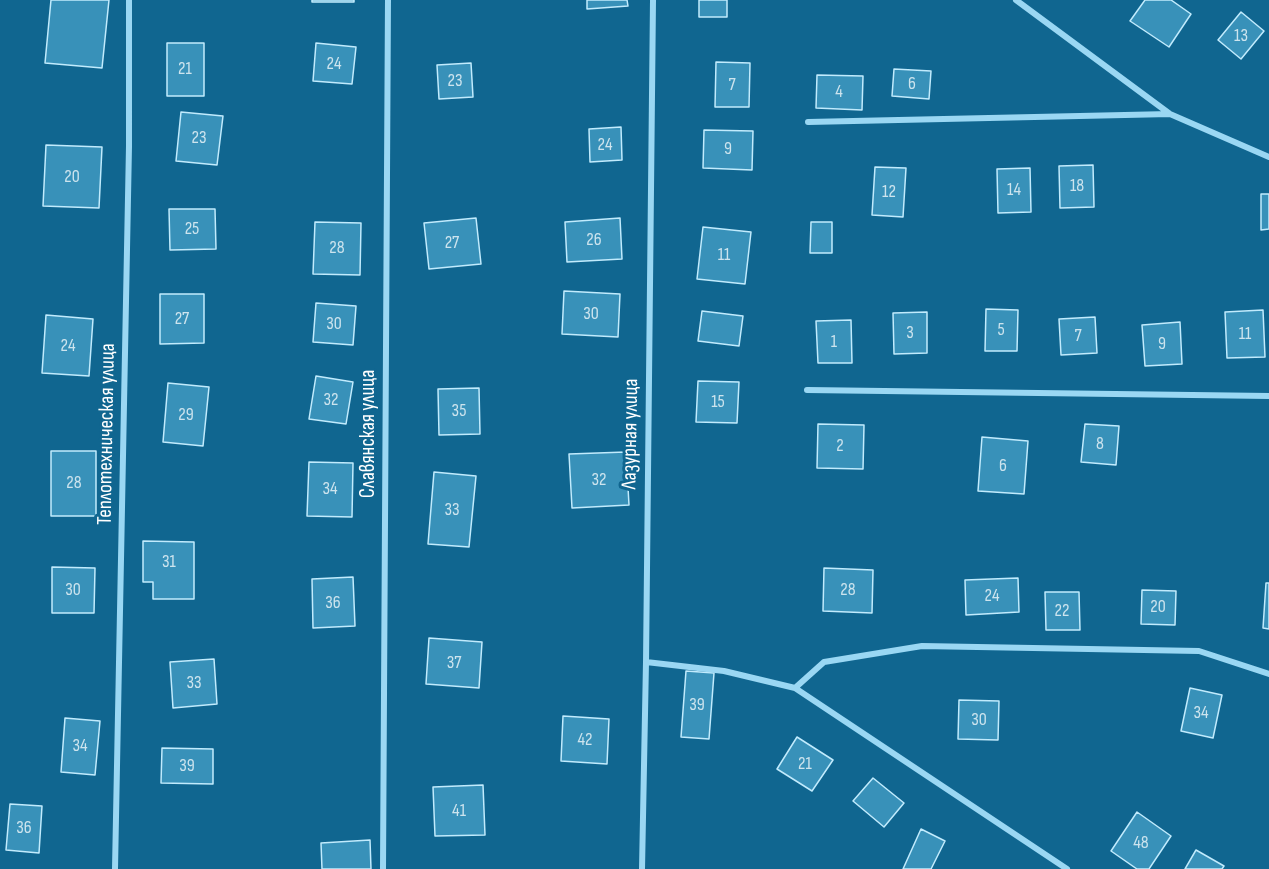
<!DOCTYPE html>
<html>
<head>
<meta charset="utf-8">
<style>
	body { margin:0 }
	canvas { display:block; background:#106690 }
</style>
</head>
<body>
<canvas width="1269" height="869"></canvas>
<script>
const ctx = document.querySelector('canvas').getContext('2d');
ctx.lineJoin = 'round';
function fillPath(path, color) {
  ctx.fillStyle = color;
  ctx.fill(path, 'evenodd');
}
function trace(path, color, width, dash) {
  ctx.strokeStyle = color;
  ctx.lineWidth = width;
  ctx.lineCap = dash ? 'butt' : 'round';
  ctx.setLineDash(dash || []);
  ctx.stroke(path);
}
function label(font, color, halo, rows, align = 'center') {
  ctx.font = font + ' "Sofia Sans Condensed",sans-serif';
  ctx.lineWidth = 6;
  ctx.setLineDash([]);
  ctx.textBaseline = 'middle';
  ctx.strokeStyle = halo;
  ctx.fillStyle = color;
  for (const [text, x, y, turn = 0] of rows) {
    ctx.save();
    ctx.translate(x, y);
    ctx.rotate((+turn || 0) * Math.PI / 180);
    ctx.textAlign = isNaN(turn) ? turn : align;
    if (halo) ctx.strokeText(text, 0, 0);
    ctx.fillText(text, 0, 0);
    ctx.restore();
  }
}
const building = new Path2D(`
	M51,0h58l-7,68 -57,-5z
	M312,0h42v2h-42z
	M587,0h40l1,6 -41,3z
	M699,0h28v17h-28z
	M1145,0h26l20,14 -22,33 -39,-26z
	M1241,12l23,19 -23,28 -23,-19z
	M167,43h37v53h-37z
	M316,43l40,4 -4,37 -39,-3z
	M716,62l34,1 -1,44h-34z
	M471,63l2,34 -34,2 -2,-34z
	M894,69l37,2 -2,28 -37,-3z
	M817,75l46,1 -1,34 -46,-2z
	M181,112l42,4 -6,49 -41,-4z
	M621,127l1,33 -32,2 -1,-33z
	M704,130l49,1 -1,39 -49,-2z
	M46,145l56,2 -3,61 -56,-2z
	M1093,165l1,42 -34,1 -1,-42z
	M875,167l31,1 -3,49 -31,-2z
	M1030,168l1,44 -33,1 -1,-44z
	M1261,194h8v35l-8,1z
	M169,209h46l1,40 -46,1z
	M476,218l5,46 -52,5 -5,-46z
	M620,218l2,41 -55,3 -2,-40z
	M315,222l46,1 -1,52 -47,-1z
	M811,222h21v31h-22z
	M703,227l48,5 -6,52 -48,-5z
	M564,291l56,3 -2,43 -56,-3z
	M160,294h44v49l-44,1z
	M316,303l40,3 -3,39 -40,-3z
	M986,309l32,1 -1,41h-32z
	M1263,310l2,47 -38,1 -2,-46z
	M702,311l41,5 -4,30 -41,-5z
	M927,312v41l-33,1 -1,-41z
	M46,315l47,4 -4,57 -47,-3z
	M1095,317l2,36 -36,2 -2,-36z
	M851,320l1,43h-34l-2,-42z
	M1180,322l2,42 -37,2 -3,-41z
	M316,376l37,6 -7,42 -37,-5z
	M698,381l41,1 -2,41 -41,-1z
	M168,383l41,4 -6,59 -40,-4z
	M479,388l1,46 -41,1 -1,-46z
	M818,424l46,1 -1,44 -46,-1z
	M1085,424l34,2 -3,39 -35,-3z
	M982,437l46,4 -4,53 -46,-3z
	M51,451h45v65h-45z
	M626,452l3,53 -57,3 -3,-54z
	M309,462l44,1 -1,54 -45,-1z
	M434,472l42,4 -7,71 -41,-3z
	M143,541l51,1v57h-41v-17h-10z
	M52,567l43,1 -1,45h-42z
	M824,568l49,2 -1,43 -49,-2z
	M353,577l2,49 -42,2 -1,-49z
	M1018,578l1,34 -53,3 -1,-35z
	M1266,583h3v46l-6,-1z
	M1142,590l34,1 -1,34 -34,-1z
	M1045,592h34l1,38h-34z
	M429,638l53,4 -3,46 -53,-4z
	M214,659l3,45 -44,4 -3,-46z
	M686,671l28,2 -5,66 -28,-2z
	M1190,688l32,7 -9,43 -32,-7z
	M959,700l40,1 -1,39 -40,-1z
	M563,716l46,3 -2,45 -46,-3z
	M65,718l35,3 -5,54 -34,-3z
	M797,737l36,23 -21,31 -35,-22z
	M162,748l51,1v35l-52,-1z
	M873,778l31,25 -20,24 -31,-26z
	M483,785l2,50 -50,1 -2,-49z
	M10,804l32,2 -3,47 -33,-3z
	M1137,812l34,24 -22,33h-12l-26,-18z
	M921,829l24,12 -14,28h-28z
	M370,840l1,29h-49l-1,-26z
	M1196,850l28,16 -2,3h-37z`);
const minor = new Path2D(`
	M1016,0l154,114 99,43
	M808,122l362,-8
	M807,390l462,6
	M646,662l78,9 71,17 272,181
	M795,688l29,-26 98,-16 277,5 70,23
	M115,869l14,-723v-146
	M383,869l5,-869
	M642,869l4,-207 7,-662`);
const numberNames = [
	["13",1241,36],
	["24",334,64],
	["21",185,69],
	["23",455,81],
	["6",912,84],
	["7",732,85],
	["4",839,92],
	["23",199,138],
	["24",605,145],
	["9",728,149],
	["20",72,177],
	["18",1077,186],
	["14",1014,190],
	["12",889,192],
	["25",192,229],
	["26",594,240],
	["27",452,243],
	["28",337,248],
	["11",724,255],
	["30",591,314],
	["27",182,319],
	["30",334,324],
	["5",1001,330],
	["3",910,333],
	["11",1245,334],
	["7",1078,336],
	["1",834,342],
	["9",1162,344],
	["24",68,346],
	["32",331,400],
	["15",718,402],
	["35",459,411],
	["29",186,415],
	["8",1100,444],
	["2",840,446],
	["6",1003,466],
	["32",599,480],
	["28",74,483],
	["34",330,489],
	["33",452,510],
	["31",169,562],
	["30",73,590],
	["28",848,590],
	["24",992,596],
	["36",333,603],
	["20",1158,607],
	["22",1062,611],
	["37",454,663],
	["33",194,683],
	["39",697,705],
	["34",1201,713],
	["30",979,720],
	["42",585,740],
	["34",80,746],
	["21",805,764],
	["39",187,766],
	["41",459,811],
	["36",24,828],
	["48",1141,843]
];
const streetNames = [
	["Теплотехническая улица",107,434,-89],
	["Славянская улица",369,434,-90],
	["Лазурная улица",631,434,-89]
];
fillPath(building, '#3891b9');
trace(building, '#c1ebfd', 1.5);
trace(minor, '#9ad7f3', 6);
label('18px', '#cde4ee', null, numberNames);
label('21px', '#fff', '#106690', streetNames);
</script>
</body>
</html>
